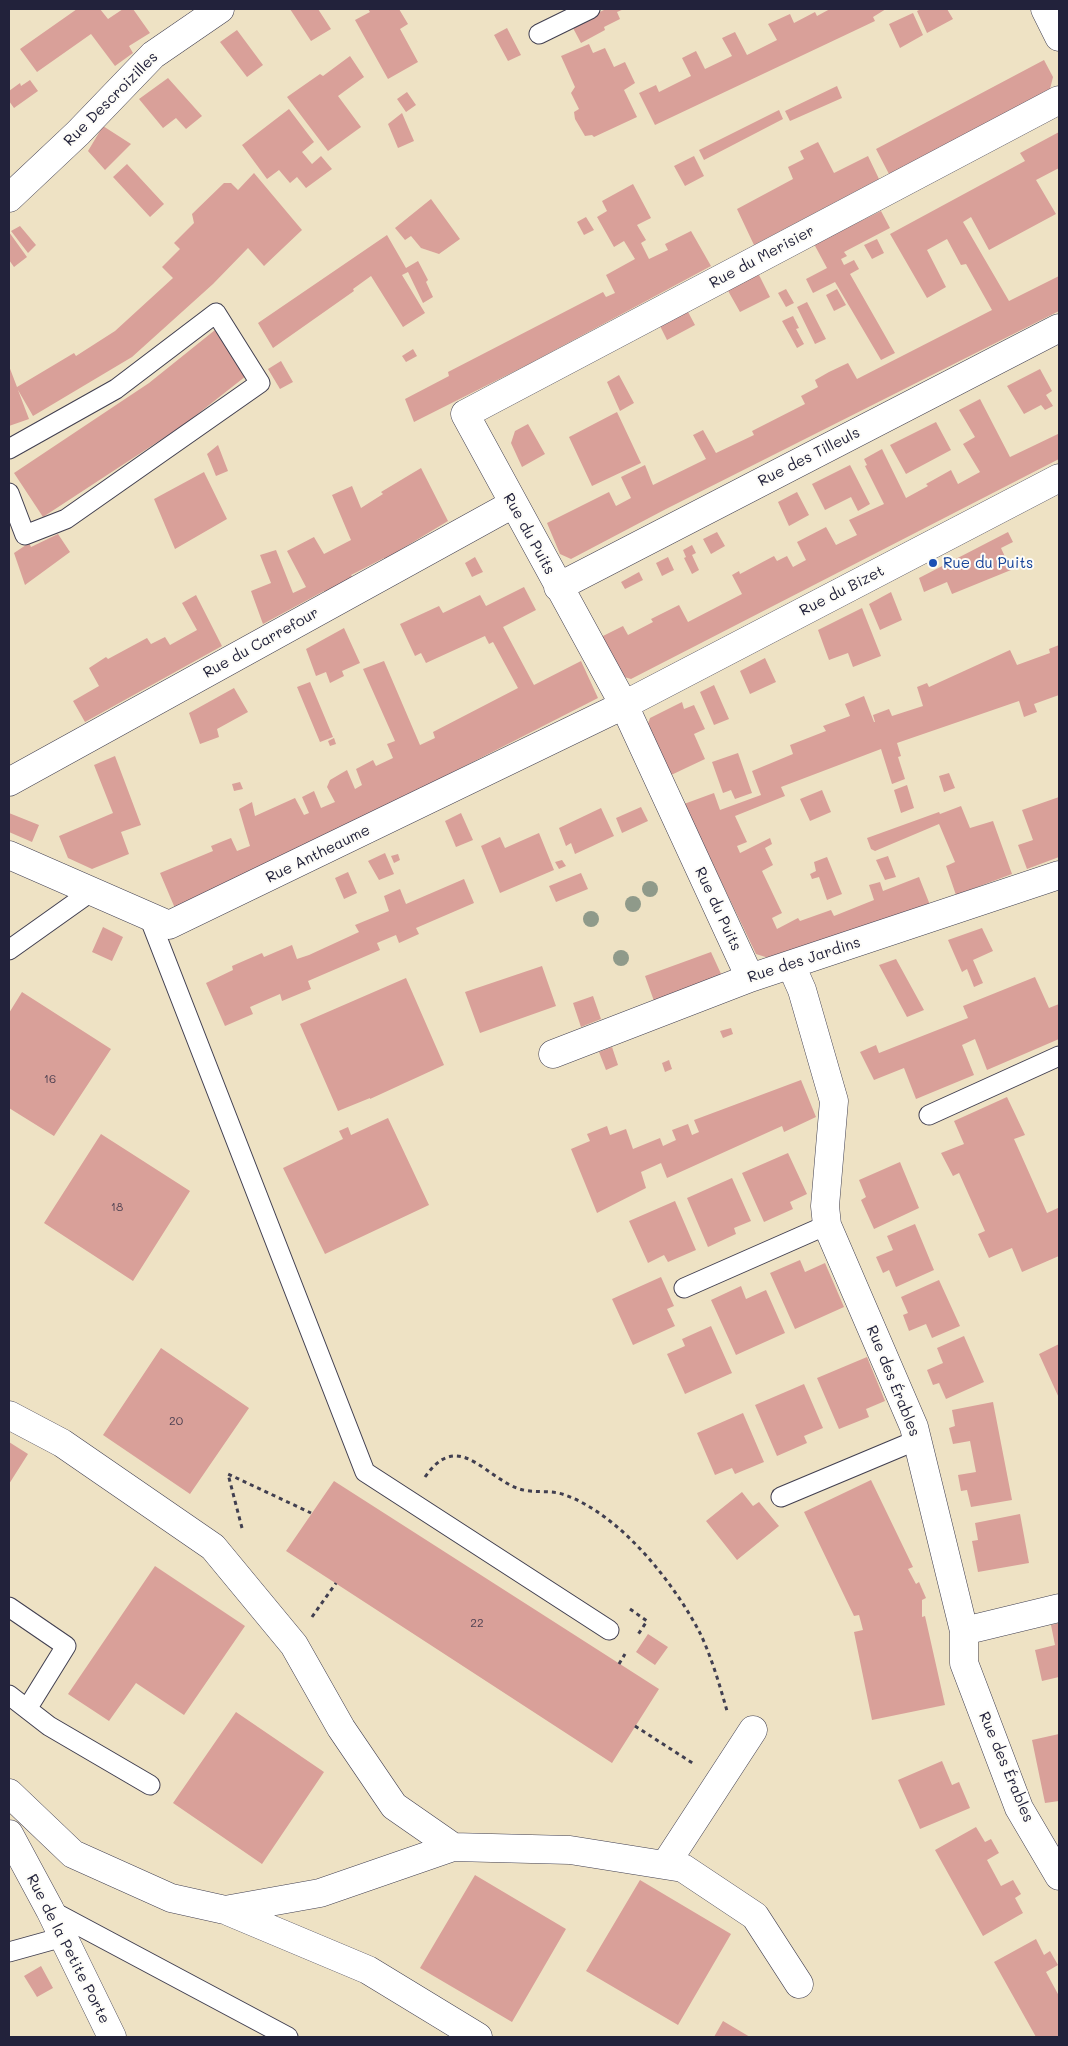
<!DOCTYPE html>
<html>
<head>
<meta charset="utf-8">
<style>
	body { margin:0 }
	#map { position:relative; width:1068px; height:2046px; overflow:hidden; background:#eee2c4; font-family:Mali,sans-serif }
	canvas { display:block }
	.frame { position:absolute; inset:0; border:10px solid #22223b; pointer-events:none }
</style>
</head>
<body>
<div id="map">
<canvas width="1068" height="2046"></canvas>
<div class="frame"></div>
</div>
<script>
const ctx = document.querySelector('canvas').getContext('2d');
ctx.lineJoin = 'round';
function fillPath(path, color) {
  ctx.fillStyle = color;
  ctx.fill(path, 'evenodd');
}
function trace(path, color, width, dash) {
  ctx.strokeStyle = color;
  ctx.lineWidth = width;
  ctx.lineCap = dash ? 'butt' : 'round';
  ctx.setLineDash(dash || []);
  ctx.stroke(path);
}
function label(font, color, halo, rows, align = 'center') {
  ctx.font = font + ' Mali,sans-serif';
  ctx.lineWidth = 4;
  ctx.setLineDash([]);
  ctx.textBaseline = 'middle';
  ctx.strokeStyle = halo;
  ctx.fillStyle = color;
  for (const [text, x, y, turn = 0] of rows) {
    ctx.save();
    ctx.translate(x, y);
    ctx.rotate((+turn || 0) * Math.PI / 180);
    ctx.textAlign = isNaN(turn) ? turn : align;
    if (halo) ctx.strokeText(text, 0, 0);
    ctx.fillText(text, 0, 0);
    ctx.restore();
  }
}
const building = new Path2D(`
	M77,9h23l8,10 15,-10h10l17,24 -21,13 4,7 -18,13 -24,-32 -54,38 -17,-23z
	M290,9h28l13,20 -20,12z
	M368,9h31l9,15 -8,5 18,33 -30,17 -33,-59 15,-8z
	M606,9h18l-7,3 3,7 -16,8 1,3 -24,13 -8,-15 6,-6z
	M830,9h56l-13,8 2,4 -220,104 -16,-32 17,-8 3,7 32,-16 -9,-18 14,-7 9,18 27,-13 -10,-18 13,-6 12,23 30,-15 -9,-16 22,-10 4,9 21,-11 2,4z
	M921,9h26l6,10 -26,14 -10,-22z
	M913,13l10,22 -23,13 -11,-24z
	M507,28l14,27 -13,6 -14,-26z
	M237,30l26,35 -16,12 -27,-35z
	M589,44l4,9 12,-5 9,19 11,-5 10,21 -11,7 13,27 -43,20 -2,-2 -7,1 -10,-17 -1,-7 5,-3 -8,-16 4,-6 -14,-31z
	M350,56l14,21 -26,19 23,31 -33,24 -41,-54 33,-23 3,2z
	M1044,60l9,17 -3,12 -161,85 -13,-25z
	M168,78l34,38 -16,13 -10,-11 -13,10 -24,-29z
	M30,80l8,11 -24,17 -5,-7v-10l11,-8 1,3z
	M837,86l5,12 -52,23 -5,-10z
	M407,92l9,13 -10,7 -9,-13z
	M289,109l25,33 -12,10 10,12 9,-8 11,13 -26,19 -9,-11 -7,6 -11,-13 -12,9 -25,-34z
	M779,110l4,9 -79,41 -5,-10z
	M402,113l12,28 -16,7 -10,-24z
	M103,126l28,18 -26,26 -17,-19z
	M1059,132v36l-23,12 20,34 -67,36 -18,-33 -8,5 46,79 50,-25v35l-393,198 -95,50 -11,-5 -13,-31 62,-31 7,14 15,-8 -10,-21 24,-12 8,20 53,-26 -13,-24 10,-5 13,23 38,-18 -2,-4 53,-27 -4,-8 17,-9 -3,-7 14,-8 19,-9 9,16 135,-69 -26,-46 -5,1 -14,-26 -20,11 19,37 -19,11 -37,-64 135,-73 -5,-8z
	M818,142l16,31 34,-17 11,23 -125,66 -17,-36 56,-30 -5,-12 16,-8 -4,-8z
	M694,156l10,20 -19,10 -11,-20z
	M127,164l37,40 -14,13 -37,-40z
	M254,173l48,57 -38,36 -16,-18 -35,36 -81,73 -99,59 -15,-26 11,29 -20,7v-60l8,21 57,-34 2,3 39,-25 58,-53 -11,-11 18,-18 -6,-6 20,-20 -2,-9 32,-31h7l7,7z
	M633,184l18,34 -14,7 9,15 -5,3 8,16 19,-9 -3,-6 26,-13 20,35 -184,99 -113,57 -9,-23 44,-23 -1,-4 155,-80 3,5 9,-4 -9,-18 29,-16 -11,-18 -10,6 -17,-30 10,-6 -5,-10z
	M431,199l29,40 -21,15 -18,-6 -10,-12 -6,4 -10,-12z
	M881,211l9,17 -46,24 3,4 -6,3 3,6 10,-5 5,9 -9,5 45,79 -14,7 -46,-78 -22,11 -7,-14 21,-11 -13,-24z
	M586,217l8,13 -10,5 -7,-13z
	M20,226l16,19 -8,8 -17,-22z
	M9,232l18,25 -13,10 -5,-7z
	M387,235l19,33 12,-7 10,19 -2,2 7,15 -10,6 -15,-31 -6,3 23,38 -22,14 -32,-51 -18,13 1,2 -81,57 -15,-25z
	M877,239l7,14 -12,6 -8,-14z
	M758,273l12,24 -30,15 -13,-23z
	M786,289l8,14 -8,4 -8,-14z
	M837,289l9,16 -12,6 -8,-16z
	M807,302l19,37 -11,5 -18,-37z
	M687,310l8,15 -28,15 -8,-16z
	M793,316l6,12 -3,1 8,15 -7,4 -15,-27z
	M215,330l31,46 -61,48 -142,93 -29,-44 135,-90z
	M413,349l4,7 -11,6 -4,-6z
	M281,361l12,21 -13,7 -12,-20z
	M1040,369l12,22 -6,4 7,11 -8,4 -4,-5 -17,9 -17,-28z
	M619,375l15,28 -14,8 -13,-29z
	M980,399l30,58 48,-23 1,25 -428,220 -10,-3 -20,-39 22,-11 5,9 25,-13 -2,-3 28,-14 9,17 54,-28 -10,-19 7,-4 1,3 34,-18 3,5 10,-5 6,11 13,-7 -9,-18 29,-15 10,18 21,-10 -8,-15 35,-16 -19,-38 2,-1 -3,-6 18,-10 24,49 22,-12 -2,-2 25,-14 7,14 22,-12 -17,-28 12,-7 -16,-27z
	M617,412l24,51 -49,23 -23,-49z
	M936,422l15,28 -45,24 -16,-29z
	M528,424l17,30 -23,13 -11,-24 4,-12z
	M218,445l10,26 -12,5 -9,-22z
	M850,465l20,39 -12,7 -7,-14 -26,13 -13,-26z
	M421,468l27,53 -63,38 -1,-1 -33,17 3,5 -28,16 -2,-5 -61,33 -12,-33 20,-8 -11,-28 16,-5 17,43 13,-6 -19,-36 27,-14 10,17 27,-14 -19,-45 20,-9 9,22 22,-14 -2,-2z
	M204,472l23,47 -52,30 -21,-50z
	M797,492l12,23 -20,11 -11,-24z
	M717,532l8,14 -14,8 -8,-15z
	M1008,532l5,10 -12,6 10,22 -59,24 -5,-12 -23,10 -5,-14z
	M58,534l12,18 -45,33 -11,-32 15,-10 2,4z
	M692,545l4,8 -4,2 7,15 -7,4 -8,-16 2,-1 -3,-7z
	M475,557l8,15 -11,5 -7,-14z
	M668,557l6,13 -12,6 -6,-13z
	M639,572l4,8 -18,9 -4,-7z
	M524,587l12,23 -33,17 31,58 47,-24 17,37 -421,215 -17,-40 53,-22 -2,-5 20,-8 6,13 13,-5 -11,-37 13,-7 3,14 40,-18 9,17 5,-2 -7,-16 12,-6 7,17 14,-6 -8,-15 3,-7 17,-10 8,19 7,-4 -6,-16 17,-9 3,6 17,-8 -6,-14 8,-3 -32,-72 21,-8 36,84 15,-7 -2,-6 85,-44 -25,-46 -4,2 -4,-8 -59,27 -5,-10 -6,3 -15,-32 39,-18 4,7 37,-18 6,11z
	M891,592l11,28 -22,10 -11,-26z
	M196,595l26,51 -137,76 -12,-21 26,-15 -10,-18 17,-11 2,2 39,-21 4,6 14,-7 5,8 27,-15 -15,-27z
	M862,608l19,48 -28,11 -5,-14 -19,7 -11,-30z
	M344,628l16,35 -18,8 2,5 -14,7 -4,-11 -10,4 -10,-27z
	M1059,645v50l-25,9 3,8 -13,5 -5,-16 -122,42 4,13 -3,1 7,22 -13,5 -11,-35 -100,38 4,9 -50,20 12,26 -10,4 3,7 30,-15 2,6 -7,4 8,17 -11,6 20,42 -10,5 5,11 21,-11 2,3 31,-11 3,6 40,-16 -5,-15 11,-3 3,9 36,-14 11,28 -152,56 -22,-7 -72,-150 30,-11 6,17 41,-15 -9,-24 41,-17 -3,-9 36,-14 -3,-5 27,-10 -5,-12 19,-8 10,26h1l-2,-7 16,-6 3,7 31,-10 -6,-19 10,-4 2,4 81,-37 7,15 33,-12 -1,-4z
	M765,658l11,24 -26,12 -10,-23z
	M310,682l23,55 -13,5 -23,-55z
	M714,685l15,34 -15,6 -14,-33z
	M234,688l14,24 -31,17 2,8 -19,7 -11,-31z
	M682,702l2,7 10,-4 11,24 -11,5 11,25 -36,17 -23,-47 4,-11z
	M334,738l2,6 -6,2 -2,-5z
	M738,753l14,40 -17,6 -4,-9 -8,3 -11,-31z
	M115,756l26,69 -20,7 8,22 -37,15 -24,-11 -9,-22 54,-23 -19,-48z
	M949,773l6,15 -11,4 -5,-16z
	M240,782l3,7 -9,2 -2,-7z
	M907,785l7,23 -13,5 -7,-23z
	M822,790l9,22 -21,9 -10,-22z
	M1059,797v60l-32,12 -9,-24 15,-5 -11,-30z
	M961,806l9,22 23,-7 19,53 -56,21 -10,-29 9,-4 -16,-38 -64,27 -4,-2 -4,-11 72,-26 1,2z
	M641,807l7,14 -26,12 -6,-15z
	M601,808l13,28 -39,18 -4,-11 -5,3 -7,-18z
	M9,813l30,12 -7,17 -23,-10z
	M461,813l12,27 -17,7 -11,-26z
	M539,833l15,37 -54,23 -19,-47 19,-9 5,11z
	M385,853l9,21 -15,6 -11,-19z
	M398,854l2,6 -6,3 -3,-7z
	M888,856l8,21 -11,3 -9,-20z
	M827,857l15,37 -15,6 -8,-23 -7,2 -2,-5 6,-3 -2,-9z
	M562,860l4,6 -7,3 -4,-7z
	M348,872l9,21 -13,6 -9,-21z
	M581,873l7,16 -32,13 -7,-16z
	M464,879l10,24 -58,25 3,6 -20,9 -3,-8 -19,8 3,7 -72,31 3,8 -29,12 -2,-7 -30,13 3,7 -28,12 -19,-43 27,-13 -1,-4 30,-13 2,4 28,-12 5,14 12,-4 50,-23 -4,-7 34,-14 -5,-15 16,-7 6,15z
	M103,927l20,10 -11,24 -20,-9z
	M982,928l11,23 -20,9 10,23 -9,4 -7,-18 -5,3 -14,-32z
	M711,952l11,24 -68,25 -9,-25z
	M896,959l28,51 -17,7 -28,-52z
	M542,966l14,40 -76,27 -15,-41z
	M1035,977l14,31 10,-4v35l-72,31 -12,-31 -13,6 12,30 -58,24 -12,-31 -30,12 -14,-28 16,-7 3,8 89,-35 -5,-12z
	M406,978l38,87 -74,34v-1l-32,13 -38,-87z
	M22,992l89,57 -57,87 -45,-28v-95z
	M593,996l8,23 -20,8 -8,-24z
	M731,1028l2,6 -10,4 -3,-7z
	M612,1047l6,18 -12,5 -7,-18z
	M669,1060l3,9 -7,3 -3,-9z
	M801,1080l15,37 -32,15 -2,-6 -115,52 -6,-15 -20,9 5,16 -49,25 -26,-64 19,-8 -3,-7 20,-8 3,9 16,-6 7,20 27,-11 3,8 13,-6 -4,-10 16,-6 4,11 7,-3 -5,-12z
	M1007,1097l18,38 -11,4 33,74 11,-5 1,4v44l-37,16 -10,-24 -23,10 -11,-24 7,-3 -26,-58 -6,3 -12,-23 23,-9 -10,-23z
	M388,1118l41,87 -104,49 -42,-86 60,-29 -4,-8 9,-4 3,8z
	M101,1134l89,57 -57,90 -89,-58z
	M788,1153l19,41 -17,8 3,7 -29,13 -22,-49z
	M900,1162l19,46 -45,21 -13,-29 5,-3 -7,-17z
	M732,1178l19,43 -17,7 2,6 -28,13 -21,-49z
	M675,1201l21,49 -28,12 -4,-7 -16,8 -19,-42z
	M915,1224l19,46 -38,17 -7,-17 -6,3 -7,-16 17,-7 -6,-14z
	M800,1260l5,12 20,-9 19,44 -49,22 -25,-56z
	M661,1277l13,29 -7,3 8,17 -42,19 -21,-46z
	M939,1280l21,46 -28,12 -6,-14 -17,7 -6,-16 5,-2 -7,-16z
	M741,1286l5,13 20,-9 19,43 -49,22 -25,-55z
	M711,1326l21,47 -47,21 -18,-40 18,-8 -3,-7z
	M964,1336l20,46 -38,17 -7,-16 -6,2 -6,-15 16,-7 -6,-15z
	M1059,1344v54l-20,-44z
	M161,1348l88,60 -59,86 -87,-59z
	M867,1357l18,44 -19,8 3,8 -30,12 -22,-51z
	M804,1384l19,44 -19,8 3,7 -30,13 -22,-51z
	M993,1402l19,98 -41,7 -4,-17 -6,1 -3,-16 18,-3 -6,-31 -17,3 -4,-16 6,-2 -3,-16z
	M743,1413l21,49 -29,12 -3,-6 -17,7 -18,-42z
	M9,1442l19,12 -19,30z
	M871,1480l42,87 -5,2 8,15 3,-2 7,16 -4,2v17l3,-1 20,89 -73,15 -18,-88 9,-2 -4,-15 -5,1 -50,-104z
	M334,1481l325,208 -47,74 -326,-212z
	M742,1492l11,14 6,-4 20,24 -42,34 -31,-39z
	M1020,1514l9,49 -51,9 -6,-31 6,-1 -3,-17z
	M155,1566l90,60 -61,89 -48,-32 -27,38 -41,-27z
	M1059,1623v54l-17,4 -7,-31 20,-5 -4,-20z
	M648,1634l20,13 -13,18 -19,-13z
	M236,1712l88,60 -62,92 -89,-61z
	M1059,1734v67l-14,2 -13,-63z
	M942,1761l10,24 7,-3 11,26 -50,21 -22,-49z
	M976,1827l9,15 6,-3 8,14 -12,7 14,26 12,-6 8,14 -6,4 8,15 -40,23 -48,-86z
	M475,1875l91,54 -54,93 -92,-54z
	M640,1880l91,54 -53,91 -92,-54z
	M1036,1939l8,16 6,-4 8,14 -12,7 13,24v41h-23l-42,-75z
	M41,1966l12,22 -16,9 -13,-21z
	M723,2021l27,16h-36z`);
const path = new Path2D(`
	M425,1477c30,-43 52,-10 85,8 20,11 36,3 55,10 56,20 110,89 136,140 11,24 19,51 26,76
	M242,1528l-14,-54 83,39
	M630,1609l17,12 -10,15
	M312,1617l24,-34
	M619,1664l6,-10
	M635,1726l59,38`);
const service = new Path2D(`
	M539,34l51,-25
	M9,449l107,-60 100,-76 44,70 -194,136 -41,16 -16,-42
	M149,917l216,555 244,158
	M9,950l83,-59
	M929,1115l130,-59
	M684,1288l143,-63
	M781,1497l136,-57
	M9,1607l57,39 -39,63
	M9,1695l40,31 101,59
	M50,1910l238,127
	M9,1952l54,-15`);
const minor = new Path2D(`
	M9,198l69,-65 75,-78 67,-46
	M558,587l501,-259
	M9,782l504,-278
	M9,855l160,70 455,-220 435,-227
	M791,965l11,25 32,111 -9,105 2,19 87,202 50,204v32l55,145 40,68
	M750,978l-126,-273 -159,-291 594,-314
	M553,1054l197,-76 309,-103
	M9,1415l53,28 151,104 81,98 47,83 53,78 59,41
	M964,1631l95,-23
	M9,1793l64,61 98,44 54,12 143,60 110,67
	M9,1834l41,76 62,127
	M665,1865l88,-135
	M225,1910l95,-17 133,-46 117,3 113,18 72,48 44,68`);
const tertiary = new Path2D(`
	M1045,9l14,28`);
const trees = [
	[650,889],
	[633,904],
	[591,919],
	[621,958]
];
const markers = [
	[933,563,5,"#1a4fb4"]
];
const numberNames = [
	["16",50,1079],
	["18",117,1207],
	["20",176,1421],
	["22",477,1623]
];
const streetNames = [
	["Rue Descroizilles",111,99,-45],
	["Rue du Merisier",762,257,-28],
	["Rue des Tilleuls",809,457,-27],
	["Rue du Puits",529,534,61],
	["Rue du Bizet",842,591,-27],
	["Rue du Carrefour",261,643,-29],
	["Rue Antheaume",318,854,-26],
	["Rue du Puits",718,909,65],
	["Rue des Jardins",804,960,-18],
	["Rue des Érables",893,1381,68],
	["Rue des Érables",1006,1767,67],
	["Rue de la Petite Porte",68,1949,63]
];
const transitNames = [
	["Rue du Puits",943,563]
];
fillPath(building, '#d9a099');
trace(service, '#413f50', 21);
trace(minor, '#413f50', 29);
trace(tertiary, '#413f50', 29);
trace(path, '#413f50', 3, [4, 4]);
trace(service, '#fff', 19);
trace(minor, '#fff', 28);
trace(tertiary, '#fff', 28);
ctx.fillStyle = '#8f9a8a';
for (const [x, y] of trees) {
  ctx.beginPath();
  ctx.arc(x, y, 8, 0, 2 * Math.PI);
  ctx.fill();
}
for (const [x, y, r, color] of markers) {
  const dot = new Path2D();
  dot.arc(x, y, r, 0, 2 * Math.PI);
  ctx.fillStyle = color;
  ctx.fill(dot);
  trace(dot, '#fdfcf7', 2);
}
label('12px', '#504252', null, numberNames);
label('15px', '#22223b', '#fdfcf7', streetNames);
label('15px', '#164399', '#fdfcf7', transitNames, 'left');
</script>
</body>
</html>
